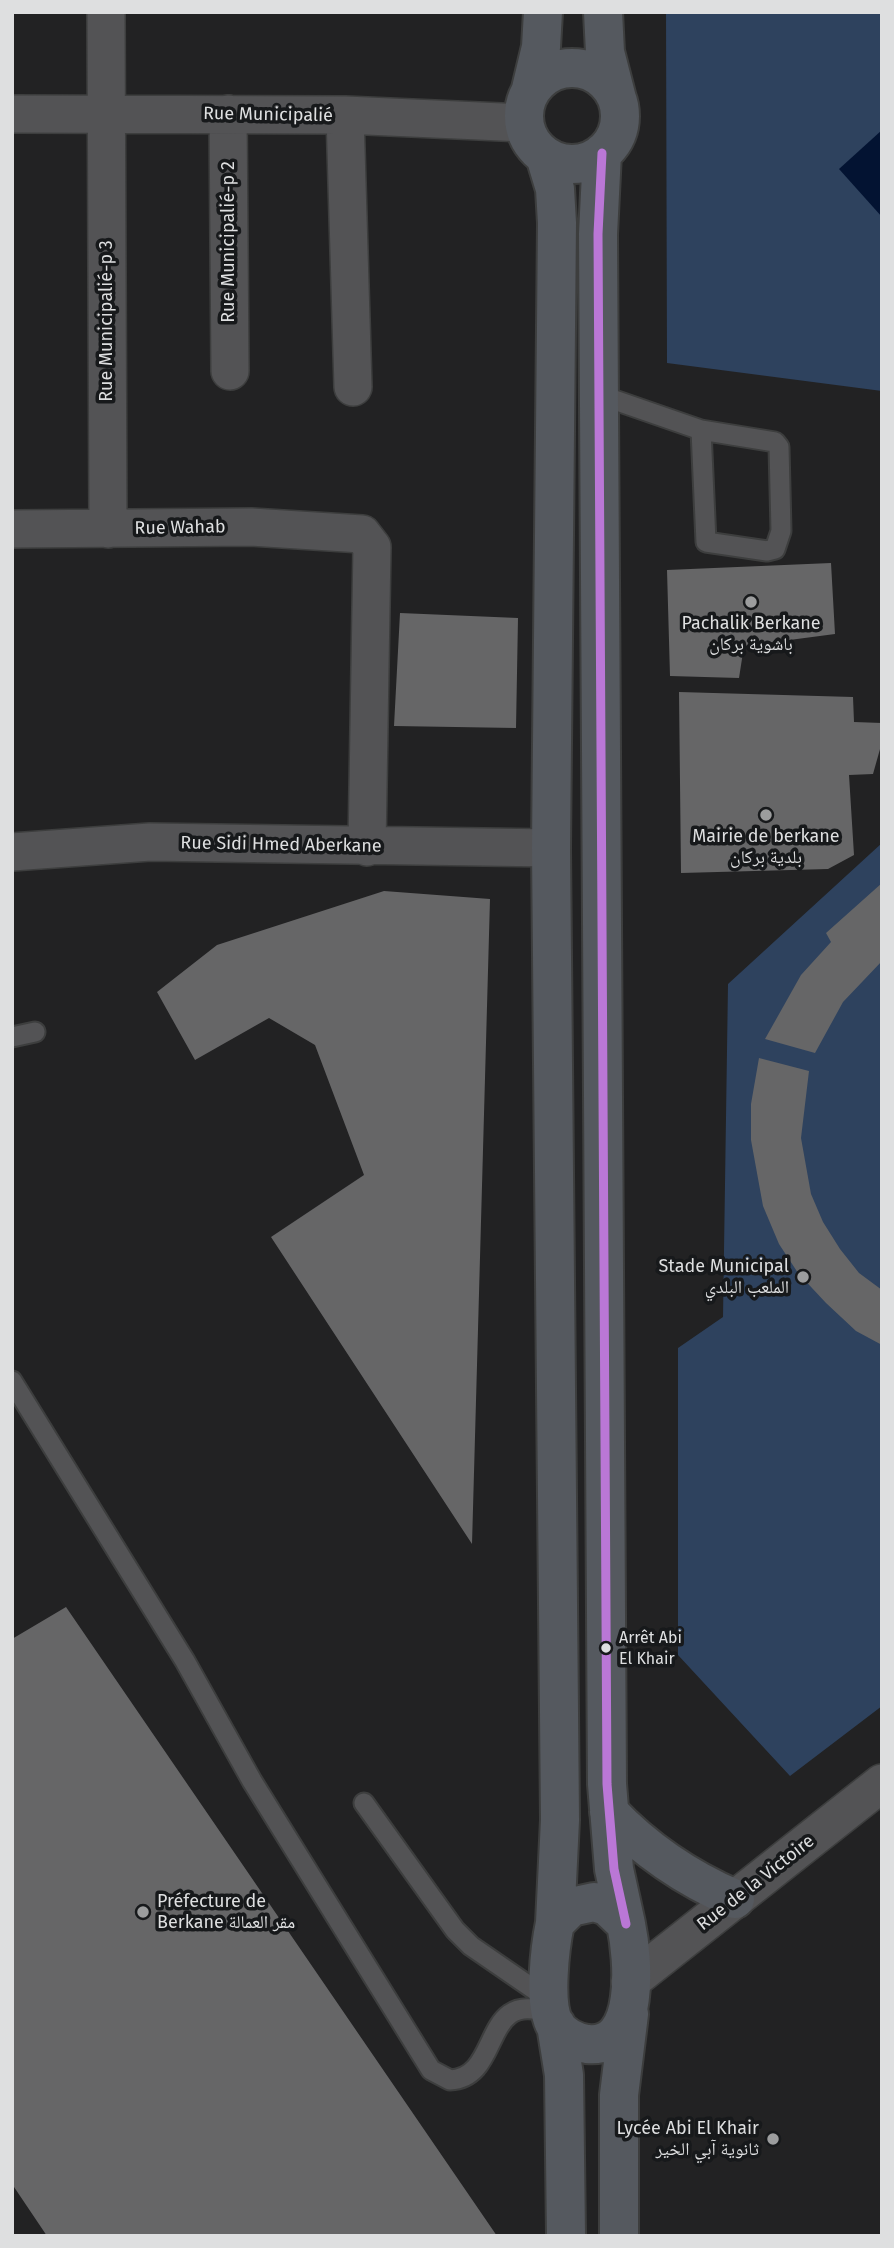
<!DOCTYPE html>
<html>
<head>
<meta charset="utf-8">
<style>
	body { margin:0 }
	#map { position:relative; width:894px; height:2248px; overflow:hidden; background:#222223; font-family:"Fira Sans",sans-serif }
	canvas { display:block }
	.frame { position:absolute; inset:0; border:14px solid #dedfe0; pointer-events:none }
</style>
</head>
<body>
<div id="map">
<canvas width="894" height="2248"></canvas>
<div class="frame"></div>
</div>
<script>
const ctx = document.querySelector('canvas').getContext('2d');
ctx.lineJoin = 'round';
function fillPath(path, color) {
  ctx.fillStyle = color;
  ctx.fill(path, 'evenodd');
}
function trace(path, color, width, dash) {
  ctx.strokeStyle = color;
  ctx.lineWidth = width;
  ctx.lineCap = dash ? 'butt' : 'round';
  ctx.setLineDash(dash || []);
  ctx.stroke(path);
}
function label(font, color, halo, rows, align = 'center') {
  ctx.font = font + ' "Fira Sans","Noto Naskh Arabic",sans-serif';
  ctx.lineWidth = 7;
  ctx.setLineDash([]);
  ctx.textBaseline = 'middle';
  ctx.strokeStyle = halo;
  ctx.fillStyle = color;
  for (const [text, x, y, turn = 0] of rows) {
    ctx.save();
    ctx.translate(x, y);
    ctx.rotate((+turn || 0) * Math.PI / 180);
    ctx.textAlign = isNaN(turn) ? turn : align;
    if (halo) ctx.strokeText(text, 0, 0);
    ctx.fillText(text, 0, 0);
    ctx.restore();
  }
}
const green = new Path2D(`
	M666,12h216v379l-215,-28z
	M882,843v863l-92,70 -112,-121v-307l45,-31 5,-333z`);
const water = new Path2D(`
	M882,130v87l-43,-48z`);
const building = new Path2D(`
	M831,563l4,71 -91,12 -5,32 -69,-2 -3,-106z
	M400,613l118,5 -2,110 -122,-2z
	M679,692l174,5 1,25 28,1v19l-9,32 -24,1 5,80 -26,14 -147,4z
	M882,883v78l-39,41 -28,51 -50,-14 36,-64 30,-33 -5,-9z
	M384,891l106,8 -18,645 -201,-307 93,-62 -49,-130 -46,-27 -74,42 -38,-68 60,-47z
	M759,1058l50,13 -8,67 10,56 12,28 17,27 19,24 23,17v55l-26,-14 -30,-28 -28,-30 -19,-29 -16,-38 -12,-66v-36z
	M66,1607l431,629h-450l-35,-52v-545z`);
const lane = new Path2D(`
	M600,395l101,35 74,12 4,5 2,84 -6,18 -8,2 -61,-9 -5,-112
	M12,1037l23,-5
	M12,1381l173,280 67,120 179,289 19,10c53,-2 30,-94 101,-66
	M364,1803l91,127 16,16 77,53`);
const street = new Path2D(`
	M106,12l2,517
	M12,114l333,1 179,8
	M228,114l2,257
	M345,115l8,272
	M12,529l239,-2 111,7 10,13 -5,300
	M12,852l138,-10 401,6
	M630,1982l252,-199`);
const highway = new Path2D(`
	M603,12l2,40 12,47
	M524 116a48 48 0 1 1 96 0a48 48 0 1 1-96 0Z
	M531,89l10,-42 2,-35
	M602,153l-4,81 9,1550 7,85 12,55
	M545,156l10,33 2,34 -6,625 9,972 -5,103
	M609,1812c37,39 77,66 126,87
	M594,1902l13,4 19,18c7,34 16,126 -39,120 -13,-2 -25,-9 -32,-19 -12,-21 -5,-78 0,-102l16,-16z
	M556,2025l8,50 2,161
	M619,2236v-141l10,-81`);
const bus1 = new Path2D(`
	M602,153l-4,81 9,1550 7,85 12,55`);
const markers = [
	[751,602,7,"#9c9d9e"],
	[766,815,7,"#9c9d9e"],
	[803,1277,7,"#9c9d9e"],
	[606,1648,6,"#dedfe0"],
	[143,1912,7,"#9c9d9e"],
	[773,2139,7,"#9c9d9e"]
];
const busNames = [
	["Arrêt Abi",619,1639],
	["El Khair",619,1660]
];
const streetNames = [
	["Rue Municipalié",268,115,1],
	["Rue Municipalié-p 2",229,242,-90],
	["Rue Municipalié-p 3",107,321,-90],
	["Rue Wahab",180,528,-1],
	["Rue Sidi Hmed Aberkane",281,845,1],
	["Rue de la Victoire",756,1883,-38]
];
const poiNames = [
	["Pachalik Berkane",751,624],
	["باشوية بركان",751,645],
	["Mairie de berkane",766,837],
	["بلدية بركان",766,858],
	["Stade Municipal",789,1267,"right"],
	["الملعب البلدي",789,1288,"right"],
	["Préfecture de",157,1902,"left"],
	["Berkane مقر العمالة",157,1923,"left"],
	["Lycée Abi El Khair",759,2129,"right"],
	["ثانوية آبي الخير",759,2150,"right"]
];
fillPath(green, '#2e425e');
fillPath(water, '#031332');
fillPath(building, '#666667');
trace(lane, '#3d3e3e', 23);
trace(street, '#3d3e3e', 40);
trace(highway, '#3d3e3e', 42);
trace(lane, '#535355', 19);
trace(street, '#535355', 37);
trace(highway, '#55595f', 38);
trace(bus1, '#ba77d6', 9);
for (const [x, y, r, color] of markers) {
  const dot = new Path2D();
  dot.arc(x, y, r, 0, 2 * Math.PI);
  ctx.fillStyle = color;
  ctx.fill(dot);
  trace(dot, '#17191b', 2.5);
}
label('16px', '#dedfe0', '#17191b', busNames, 'left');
label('18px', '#dedfe0', '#17191b', streetNames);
label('18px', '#dedfe0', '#17191b', poiNames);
</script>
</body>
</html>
